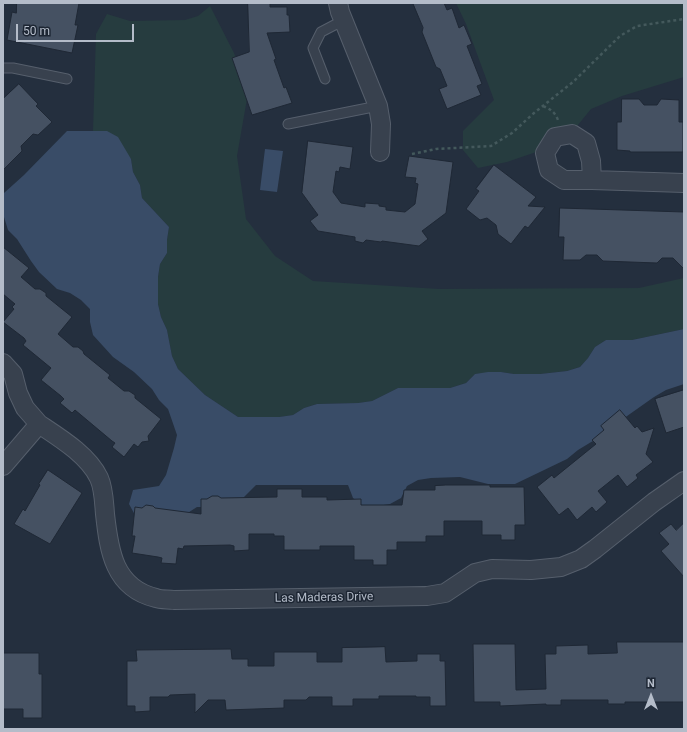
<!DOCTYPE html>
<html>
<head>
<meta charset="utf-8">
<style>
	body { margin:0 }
	#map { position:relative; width:687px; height:732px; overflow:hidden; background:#242f3e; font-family:Roboto,sans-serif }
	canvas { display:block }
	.frame { position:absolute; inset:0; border:4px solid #b4bcc9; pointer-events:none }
	.north { position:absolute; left:631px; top:676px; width:40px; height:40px; -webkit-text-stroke:3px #1d2633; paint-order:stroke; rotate:0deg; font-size:11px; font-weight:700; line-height:16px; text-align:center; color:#b4bcc9 }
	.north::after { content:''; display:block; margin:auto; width:14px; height:18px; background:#b4bcc9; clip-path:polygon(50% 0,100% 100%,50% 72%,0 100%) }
	.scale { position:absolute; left:16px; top:24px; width:118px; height:18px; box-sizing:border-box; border:2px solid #b4bcc9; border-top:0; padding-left:5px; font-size:12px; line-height:14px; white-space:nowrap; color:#b4bcc9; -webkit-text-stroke:3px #1d2633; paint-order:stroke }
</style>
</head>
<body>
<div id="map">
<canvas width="687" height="732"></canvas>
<div class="frame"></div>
<div class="north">N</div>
<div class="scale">50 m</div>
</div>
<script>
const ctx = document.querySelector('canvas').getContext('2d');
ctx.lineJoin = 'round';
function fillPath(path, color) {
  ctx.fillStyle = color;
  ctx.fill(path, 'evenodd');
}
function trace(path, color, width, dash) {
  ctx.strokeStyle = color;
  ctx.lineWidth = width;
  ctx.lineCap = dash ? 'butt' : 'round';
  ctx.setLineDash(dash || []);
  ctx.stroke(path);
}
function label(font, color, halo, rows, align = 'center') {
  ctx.font = font + ' Roboto,sans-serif';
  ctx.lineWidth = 3;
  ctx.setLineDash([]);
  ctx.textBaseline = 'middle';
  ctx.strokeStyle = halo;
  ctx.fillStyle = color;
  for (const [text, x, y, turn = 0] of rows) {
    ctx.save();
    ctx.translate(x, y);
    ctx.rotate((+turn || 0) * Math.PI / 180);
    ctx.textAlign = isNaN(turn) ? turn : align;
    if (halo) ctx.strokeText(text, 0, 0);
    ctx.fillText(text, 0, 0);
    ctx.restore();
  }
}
const green = new Path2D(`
	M456,3h228v74l-62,19 -31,13 -22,27 -24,13 -38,13 -29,6 -15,-18v-19l31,-31 -28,-76z
	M210,6l24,47 14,40 -11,63 9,63 29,37 38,25 126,8 200,-1 45,-10v51l-52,11h-26l-11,7 -7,11 -8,9 -13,4 -27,3h-26l-13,-2 -26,2 -9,9 -16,5h-52l-26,13 -14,2 -41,1 -13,4 -11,7 -14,2h-41l-33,-22 -27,-26 -6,-13 -5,-26 -6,-13 -3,-13v-27l2,-13 7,-11v-13l2,-13 -27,-29 -2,-13 -7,-13 -2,-13 -38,-28 3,-97 11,-20 23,7 55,-1 13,-4z`);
const water = new Path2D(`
	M67,131h40l11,6 13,22 2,13 7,13 2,13 27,29 -2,13v13l-7,11 -2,13v27l3,13 6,13 5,26 6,13 27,26 33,22h41l14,-2 11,-7 13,-4 41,-1 14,-2 26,-13h52l16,-5 9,-9 13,-2h13l13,2h26l27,-3 13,-4 8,-9 7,-11 11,-7h26l52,-11v55l-18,6 -12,7 -34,24 -9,9 -33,20 -11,9 -52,25h-27l-28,-7 -29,1 -13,2 -11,6 -6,12 -11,6 -13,2h-14l-10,-8 -5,-13h-92l-18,18 -13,4h-28l-22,14 -40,-6 -6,-11 4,-14 26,-4 7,-11 8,-27 3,-13 -9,-26 -9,-9 -7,-11 -18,-17 -21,-15 -20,-22 -3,-13v-13l-9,-9 -11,-7 -13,-4 -18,-17 -8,-11 -14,-22 -9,-9 -4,-13v-24l20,-18z
	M265,149l18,2 -6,41 -17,-2z`);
const building = new Path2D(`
	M17,3h62l-4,22h3l-6,28 -65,-13 5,-28 4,1z
	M248,3h22v4h17v8h2l1,17 -23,1 9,26 -2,1 10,28 2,-1 6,16 -40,12 -20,-57 17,-6z
	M413,3h31l3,7 5,-2 7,20 5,-3 8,19 -5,2 15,38 -5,2 4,9 -34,14 -8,-20 8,-3 -7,-17 -4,-2 -14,-35 1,-4z
	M19,84l19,20 -2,2 16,16 -14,13 -5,-1 -12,12 1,5 -19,19v-71z
	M622,99h17l5,6h13l4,-6 18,1v22h4v30h-53v-1l-13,-1v-28h4z
	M308,141l45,6 -3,22 -10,-2 -1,5 -3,-1 -3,21 8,11 24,4v-4l14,1v2l7,1v3l19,2 10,-8 3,-20 -3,-1 1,-5 -11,-1 4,-21 44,6 -7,51 -24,18 6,8 -9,7 -37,-5 -1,1 -15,-2 -3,3 -8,-2v-4l-37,-6 -8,-10 8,-6 -16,-22z
	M494,165l42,32 -8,9 17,1 -17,21 -3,-2 -14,18 -13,-10 -2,-9 -9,-7 -7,2 -14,-11 13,-18 -3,-2z
	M560,208l124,4v57l-11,-11h-11l-5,5 -54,-2 -6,-6h-11l-6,5h-17l1,-23h-5z
	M3,247l26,21 -8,9 14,12h5l6,4v3l26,21 -14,17 15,13h5l5,4 1,3 26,21 -2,3 16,13h5l6,4v3l26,21 -13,17 1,5 -7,1 -4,5 -4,-3 -10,13 -12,-10 3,-4 -3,-2 -37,-31 -3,3 -12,-10 4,-4 -3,-3 -20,-16 10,-12 -28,-23 3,-4 -2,-3 -21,-16 11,-13 -2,-2 3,-3 -12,-10z
	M684,390v37l-18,6 -11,-34z
	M620,410l15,18 2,-2 5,6 12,-4 -8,26 7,8 -17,13 2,3 -11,9 -9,-12 -20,16 9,11 -11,10 -4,-5 -15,13 -9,-12 -9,7 -22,-28 15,-12 2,3 42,-34 -4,-4 12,-10 -3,-4z
	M48,470l34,23 -32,51 -36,-20 9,-15 2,2 15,-26 -1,-1z
	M446,485h44v2h34l1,38h-10v15h-14v-5h-19v-14h-38v15h-18v6h-29v8h-10v15h-14v-5h-19v-14h-34v4h-36v-14h-10v-2h-25v16l-15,1v-5l-4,-1 -46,1 -1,3 -5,-1 -2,16 -15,-1 1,-5 -4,-1 -26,-4 3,-17h-3l3,-29 7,1 4,-3 7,1 2,2 46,6v-15h6l5,-3h6l3,2 56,-1v-8h25v8h25v3l34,-1v6h41l2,-15h31v-4z
	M684,523v54l-23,-26 8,-7 -10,-11 12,-9 5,6z
	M617,642h67v60h-59v2h-17v-4h-47v5h-15v-1l-46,2v-4h-26l-1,-58h42l1,46 30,-1 -1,-35h11v-8l32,-1v9l29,-1z
	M385,647l1,15 31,-1v-7h23v7h5l1,45h-16v-9h-14v-1h-37v3h-26v7h-21v-9h-23l-3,3h-22v8l-58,2 -1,-10h-17l-13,13v-19l-25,1 -2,2h-18v14l-15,1v-6h-8v-45h10l-1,-11 95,-1 1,10h16v7h26v-14h43v10h25v-14z
	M3,653h36v21h3v44h-19v-9h-20z`);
const path = new Path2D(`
	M543,106c7,3 12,6 15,14
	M412,154l24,-5 55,-3 21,-13 22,-20 39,-31 47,-46 17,-10 47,-7`);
const service = new Path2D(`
	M3,68h10l54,11
	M325,79l-12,-31 8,-16 23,-12
	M288,124l90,-18`);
const minor = new Path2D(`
	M338,3l2,9 38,94 3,18 -1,28
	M572,134l14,9 5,18 1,19h-28l-15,-10 -4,-17 10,-16z
	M592,180l92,3
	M3,363l10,11 5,19 7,15 14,16 -36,42
	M39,424c21,14 49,31 60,54 5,11 5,25 6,36 4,37 9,74 51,84 5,2 12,1 18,2l253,-4 18,-3 30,-20 17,-4 39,1 30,-3 20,-8 14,-10 59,-47 30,-21`);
const streetNames = [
	["Las Maderas Drive",324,598,-1]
];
fillPath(green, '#263c3f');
fillPath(water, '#394c67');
fillPath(building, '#455162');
trace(building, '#1f2835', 1);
trace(service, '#565f6c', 11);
trace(minor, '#565f6c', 20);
trace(path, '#44595c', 2.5, [3, 3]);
trace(service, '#38414e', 9);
trace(minor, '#38414e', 18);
label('12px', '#b4bcc9', '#1d2633', streetNames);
</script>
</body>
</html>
